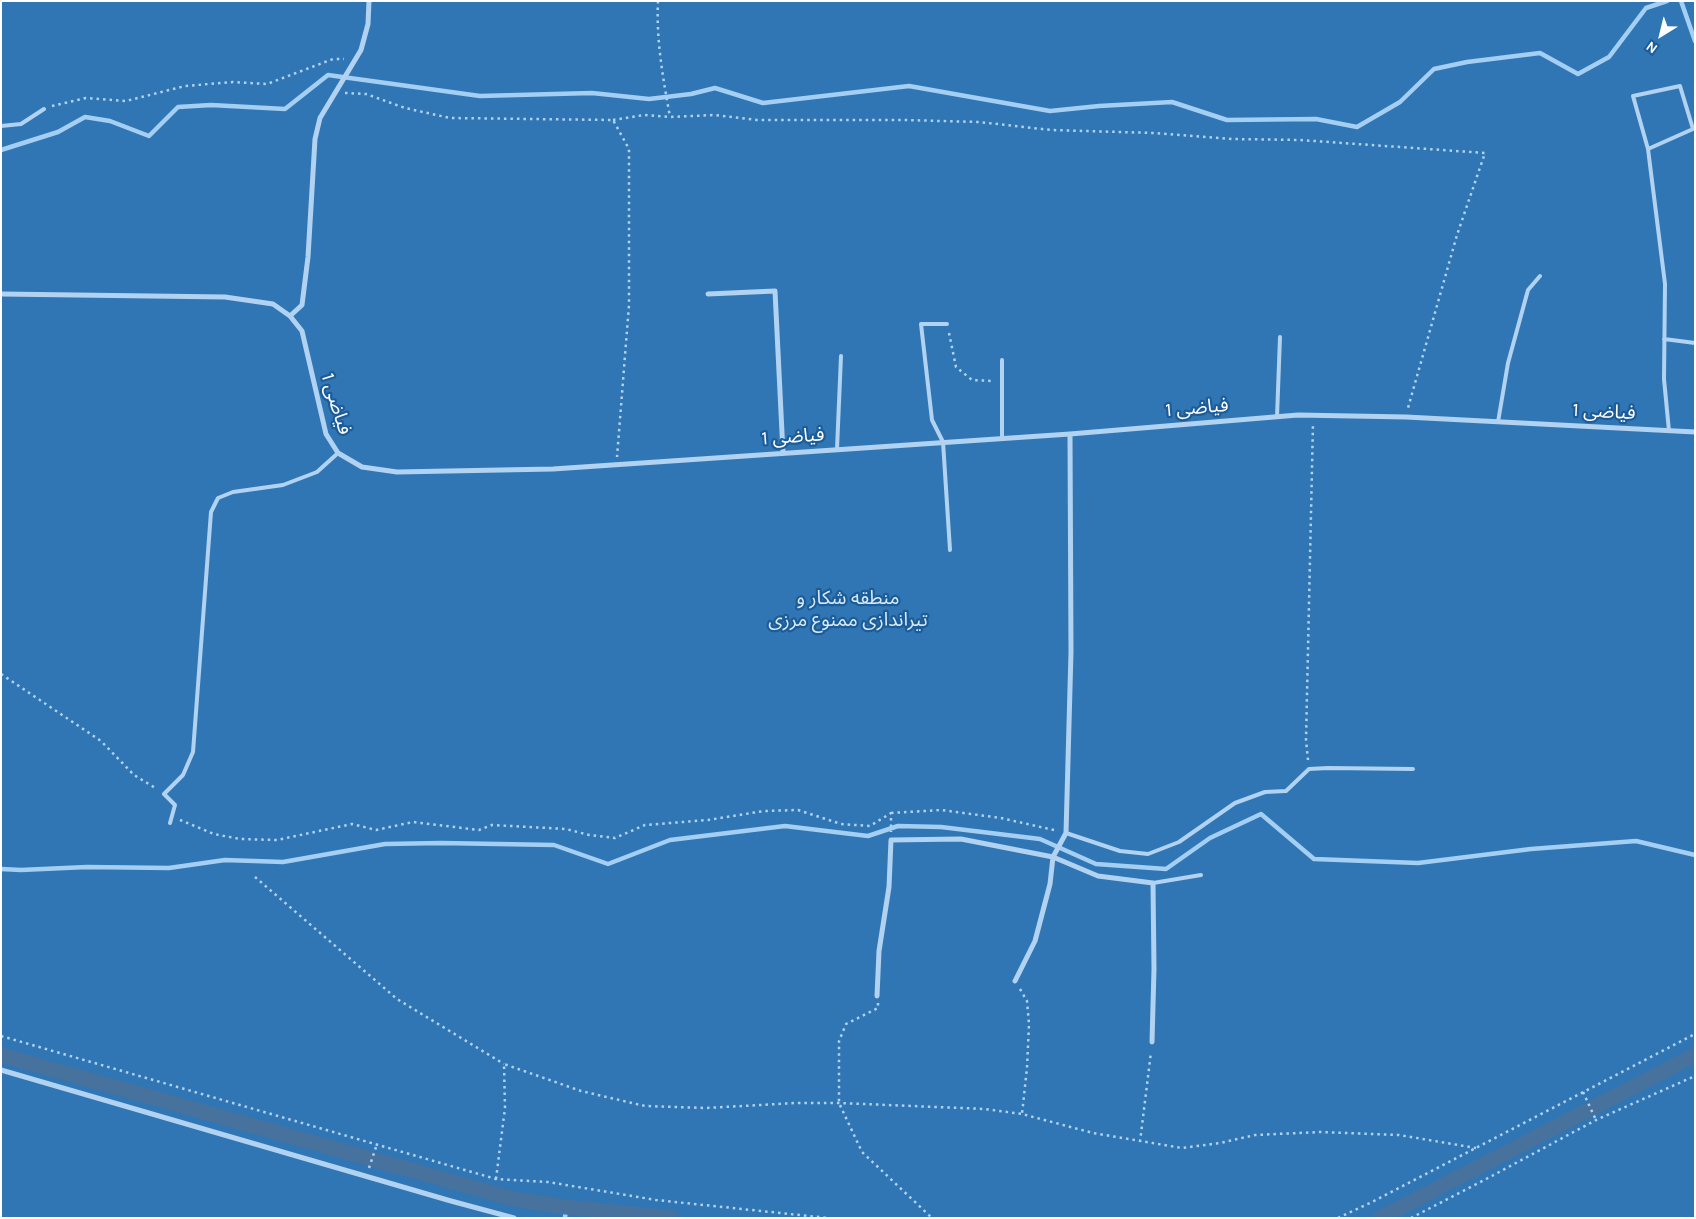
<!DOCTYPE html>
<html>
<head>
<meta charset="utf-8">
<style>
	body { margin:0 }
	#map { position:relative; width:1696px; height:1219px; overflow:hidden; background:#1c5c98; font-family:Karla,sans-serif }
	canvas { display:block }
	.frame { position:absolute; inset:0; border:2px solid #fff; pointer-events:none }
	.north { position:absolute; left:1636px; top:10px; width:50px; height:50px; -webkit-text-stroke:4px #1c5c98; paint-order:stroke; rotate:216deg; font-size:14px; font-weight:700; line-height:20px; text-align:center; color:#fff }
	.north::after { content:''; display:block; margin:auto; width:18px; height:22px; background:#fff; clip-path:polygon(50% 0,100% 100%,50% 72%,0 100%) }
</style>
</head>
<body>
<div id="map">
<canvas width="1696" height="1219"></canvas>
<div class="frame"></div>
<div class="north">N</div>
</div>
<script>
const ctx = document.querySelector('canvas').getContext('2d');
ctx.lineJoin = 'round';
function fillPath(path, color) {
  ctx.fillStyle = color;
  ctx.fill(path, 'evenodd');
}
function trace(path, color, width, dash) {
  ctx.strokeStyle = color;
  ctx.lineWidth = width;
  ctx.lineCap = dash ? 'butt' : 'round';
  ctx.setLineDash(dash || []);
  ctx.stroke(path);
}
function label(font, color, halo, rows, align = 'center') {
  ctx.font = font + ' Karla,"Noto Sans Arabic",sans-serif';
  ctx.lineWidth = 4.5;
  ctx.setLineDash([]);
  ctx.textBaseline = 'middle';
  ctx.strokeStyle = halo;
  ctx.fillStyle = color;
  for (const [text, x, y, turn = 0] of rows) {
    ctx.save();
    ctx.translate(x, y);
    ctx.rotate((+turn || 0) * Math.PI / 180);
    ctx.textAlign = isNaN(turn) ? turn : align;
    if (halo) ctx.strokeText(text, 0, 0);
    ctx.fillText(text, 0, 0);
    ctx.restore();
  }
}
const green = new Path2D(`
	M1,1h1694v1217h-1694z`);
const stream = new Path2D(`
	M1681,1l14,40
	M1,150l57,-18 27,-15 25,4 39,15 29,-29 33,-2 74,4 43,-34 152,21 112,-3 57,6 42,-5 24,-6 48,15 146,-17 141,25 49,-5 73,-4 55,18 89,-1 41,8 43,-25 34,-33 33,-7 73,-9 38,21 31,-17 37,-49 21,-7
	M1,869l20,1 66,-3 82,1 56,-8 58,2 102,-18 56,-1 113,2 54,19 62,-24 115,-14 83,10 30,-10 43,1 99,12 56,25 70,5 44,-31 51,-24 53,45 104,4 113,-14 105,-8 59,14
	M565,1218l1,-11`);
const canal = new Path2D(`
	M1,1055l513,144 52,8 106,11
	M1380,1218l315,-163`);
const path = new Path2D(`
	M658,1c-2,39 5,77 12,116
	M345,93l21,1 39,14 45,10 163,2 16,29v156l-12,152
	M52,106l34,-8 40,3 59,-15 48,-4 34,2 66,-25h11
	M613,120l31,-5 26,2 44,-2 43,5h147l75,2 72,8 104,3 77,6 68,1 185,13 -28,82 -49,173
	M949,333l7,34 16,13 21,1
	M1,674l100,67 33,34 23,14
	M1308,760l-2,-20 7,-317
	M891,813l50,-3 60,8 57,13
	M180,820l34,14 26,5 37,1 75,-16 24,6 37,-8 66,8 13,-5 74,4 23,6 26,3 30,-13 63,-5 56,-9 34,-1 43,14 29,2 21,-13v19
	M255,877l142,122 107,65
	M1020,989l7,12 2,23 -2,44 -5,46
	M878,1003v5l-32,16 -7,17v62l23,49 70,66
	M1,1036l495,143 52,3 108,18 172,18
	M1583,1092l13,28
	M1140,1142l11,-90
	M369,1168l8,-24
	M496,1179l9,-71 -1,-44 77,27 64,15 61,2 90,-5h43l146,6 37,5 71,19 89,15 38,-5 35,-8 66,-3 78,3 77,13
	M1338,1218l36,-17 321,-167
	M1411,1218l77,-40 108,-58 99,-44`);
const service = new Path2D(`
	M1,126l20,-2 23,-15
	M1648,149l-15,-53 47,-10 13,43 -45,20 17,135 -1,95 5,52
	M947,324h-26l11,96 11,22 7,108
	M1664,339l31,4
	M1277,417l3,-80
	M1498,422l10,-59 20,-73 12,-14
	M1002,438v-78
	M837,449l4,-93
	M170,823l5,-18 -11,-11 19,-19 10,-23 18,-240 7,-14 15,-6 50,-7 34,-13 21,-19
	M1066,833l54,18 28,3 31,-12 56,-39 30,-11 21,-1 23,-22 19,-1 85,1
	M1153,883l48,-8`);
const minor = new Path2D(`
	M1,294l224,3 48,7 17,12 12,15 24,103 12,19 24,14 35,5 156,-3 517,-35 228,-19 108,2 289,15
	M708,294l67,-3 8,162
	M290,316l12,-11 6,-48 7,-118 5,-21 41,-68 7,-26 1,-23
	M1015,981l20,-40 15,-57 3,-27 13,-24 5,-181 -1,-218
	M877,996l2,-45 10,-64 2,-47 70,-1 92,18 45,19 55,7 1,86 -2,73
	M1,1070l450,131 63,17`);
const streetNames = [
	["فیاضی 1",336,404,73],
	["فیاضی 1",1197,408,-5],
	["فیاضی 1",1604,412,3],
	["فیاضی 1",793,437,-4]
];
const parkNames = [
	["منطقه شکار و",848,599],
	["تیراندازی ممنوع مرزی",848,621]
];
fillPath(green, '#3076b5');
trace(stream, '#a4cef2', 4.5);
trace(canal, '#46729d', 15);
trace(path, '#b1d2f0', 2.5, [2.5, 4]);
trace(service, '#b1d2f0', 4);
trace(minor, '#b1d2f0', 5);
label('19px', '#fff', '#1c5c98', streetNames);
label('19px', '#d8ebfb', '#1c5c98', parkNames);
</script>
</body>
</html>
